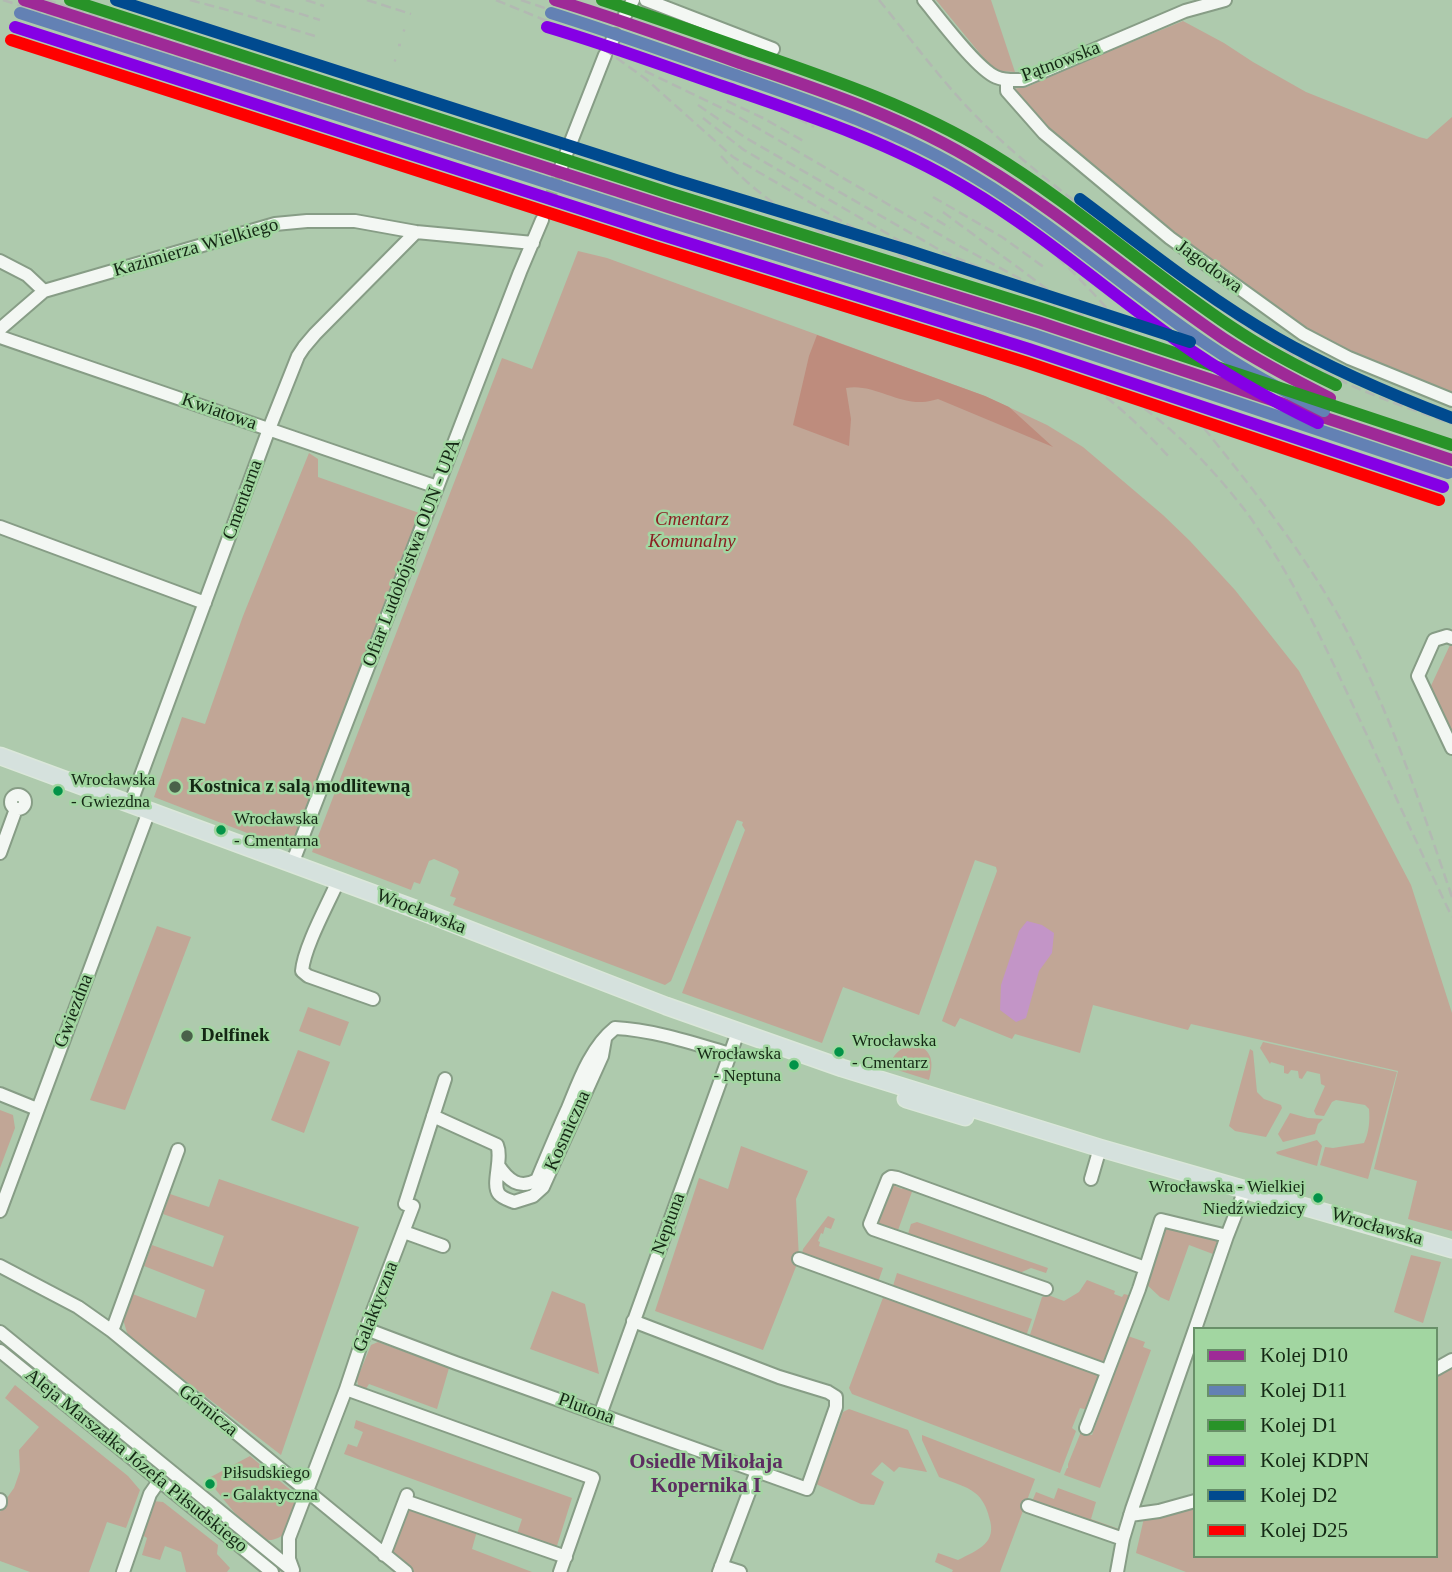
<!DOCTYPE html>
<html>
<head>
<meta charset="utf-8">
<style>
	body { margin:0 }
	#map { position:relative; width:1452px; height:1572px; overflow:hidden; background:#aecaad; font-family:Georgia,serif }
	canvas { display:block }
	.legend { position:absolute; left:1193px; top:1327px; width:245px; height:231px; box-sizing:border-box; background:#a2d6a1; border:2px solid #699069; margin:0; padding:9px 12px; list-style:none; font-size:21px; color:#142814 }
	.legend li { display:flex; align-items:center; gap:14px; height:35px }
	.legend b { width:35px; border:2px solid #699069 }
</style>
</head>
<body>
<div id="map">
<canvas width="1452" height="1572"></canvas>
<ul class="legend">
<li><b style="height:9px;background:#9e2a97"></b>Kolej D10</li>
<li><b style="height:9px;background:#6381b4"></b>Kolej D11</li>
<li><b style="height:9px;background:#289328"></b>Kolej D1</li>
<li><b style="height:9px;background:#8500e5"></b>Kolej KDPN</li>
<li><b style="height:9px;background:#004a8f"></b>Kolej D2</li>
<li><b style="height:9px;background:#f00"></b>Kolej D25</li>
</ul>
</div>
<script>
const ctx = document.querySelector('canvas').getContext('2d');
ctx.lineJoin = 'round';
function fillPath(path, color) {
  ctx.fillStyle = color;
  ctx.fill(path, 'evenodd');
}
function trace(path, color, width, dash) {
  ctx.strokeStyle = color;
  ctx.lineWidth = width;
  ctx.lineCap = dash ? 'butt' : 'round';
  ctx.setLineDash(dash || []);
  ctx.stroke(path);
}
function label(font, color, halo, rows, align = 'center') {
  ctx.font = font + ' Georgia,serif';
  ctx.lineWidth = 5;
  ctx.setLineDash([]);
  ctx.textBaseline = 'middle';
  ctx.strokeStyle = halo;
  ctx.fillStyle = color;
  for (const [text, x, y, turn = 0] of rows) {
    ctx.save();
    ctx.translate(x, y);
    ctx.rotate((+turn || 0) * Math.PI / 180);
    ctx.textAlign = isNaN(turn) ? turn : align;
    if (halo) ctx.strokeText(text, 0, 0);
    ctx.fillText(text, 0, 0);
    ctx.restore();
  }
}
const green = new Path2D(`
	M936,0h55l24,72 -14,-1 -10,-4z
	M1183,21l41,22 29,19 53,30 113,45 8,2 25,-22v279l-62,-24 -84,-41 -94,-66 -156,-127 -44,-49 15,-2 56,-25z
	M578,251l29,7 378,138 62,29 36,22 80,68 27,26 45,49 64,81 112,214 41,128v218l-44,-12 9,-38 -43,-12 24,-98 -207,-47 -3,6 -95,-25 -13,48 -65,-19 -3,5 -52,-21 -5,9 -13,-6 55,-150 -1,-4 -21,-7 -56,155 -76,-28 -21,56 -140,-50 63,-163 -3,-5 1,-3 -6,-2 -66,161 -6,4 -212,-80 3,-7 -6,-2 9,-24 -2,-3 -23,-10 -5,2 -9,23 -6,-2 -3,8 -99,-38 190,-494 30,11z
	M309,453l9,6v18l104,37 -126,326 -5,-2 -5,10 -132,-51 28,-80 23,7 38,-108z
	M1450,645h2v90l-23,-45z
	M157,926l34,11 -66,173 -35,-10z
	M308,1007l41,15 -9,24 -41,-15z
	M1263,1042l134,30 -29,107 -48,-14 5,-18 8,1 31,-5c5,-10 6,-23 5,-34l-4,-4 -29,-5 -4,2 -8,14 -8,-1 -2,-4 11,-25 -4,-2 -1,-10 -13,-3 -5,8 -3,-1 -1,-7 -7,-1 -3,4 -4,-1v-7l-13,-4 -1,2 -10,-16z
	M918,1045c16,7 15,21 11,35l-41,-13c7,-15 13,-21 30,-22z
	M1250,1049l3,2 4,41 7,7 17,6 1,3 -16,29 -31,-6 -6,-5z
	M298,1050l32,12 -26,71 -33,-13z
	M0,1110l13,5 2,13 -15,40z
	M1290,1113l18,5 15,1 -5,5 -3,10 -32,8 -5,-8z
	M1317,1140l5,6 -5,20 -40,-12 -1,-2z
	M741,1146l67,25 -12,28 3,60 -36,91 -108,-39 44,-133 29,11z
	M219,1179l140,48 -78,228 -153,-119 -6,-20 8,-23 66,25 9,-28 -61,-24 8,-21 61,22 11,-31 -61,-22 7,-20 39,13z
	M896,1183l-1,3 7,3 1,-3 10,3 -16,44 -21,-10 11,-38z
	M828,1216l7,3 -4,10 -6,-2 -2,7 -2,-1 -3,8 2,1 -1,4 64,22 -5,14 -76,-28 1,-5z
	M917,1222l131,46 -2,5 -15,-5 -16,7 -108,-38 4,-13z
	M1171,1225l47,14 -5,15 -24,-9 -20,56 -9,-4 -14,-13 17,-51z
	M1411,1255l30,7 -18,61 -29,-11z
	M897,1273l135,46 -7,20 -133,-50z
	M1087,1280l28,11 -1,3 8,3 2,-3 8,2 -24,62 -8,5 -71,-25 13,-41 6,-2 16,6 15,-9z
	M552,1291l33,13 14,70 -69,-25z
	M884,1295l213,77 3,8 -12,30 -8,-2 -8,20 4,3 -16,42 -208,-79 -3,-6z
	M1128,1336l17,6 -2,5 8,3 -51,138 -36,-13 3,-7h1v-4l13,-32 11,3z
	M378,1342l71,26 -12,41 -68,-25 -3,5 -8,-4 -1,-6 14,-34z
	M1452,1363v209h-266l-50,-19 8,-35 51,-14v52h241v-183z
	M15,1385l113,91 12,14 -14,38 -19,-6 -18,50h-59l-30,-11v-49l4,-10 10,-14 6,-17 -1,-21 20,-23 -34,-29z
	M849,1409l59,21 19,42 -28,-5 -5,5 -12,-10 -11,12 13,8 -10,23 -13,-1 -45,-20 27,-72z
	M356,1420l216,78 -16,51 -39,-15 5,-15 -178,-65 4,-10 9,3 6,-15 -9,-4z
	M922,1435l113,44 -35,93h-48l1,-2 -18,-8 3,-9 20,7c20,-10 40,-17 31,-43 -2,-9 -7,-19 -14,-24 -8,-7 -26,-12 -36,-16l-17,-37z
	M250,1456l43,36c2,14 3,30 -8,41 -5,5 -14,9 -21,6 -15,-5 -45,-46 -57,-60z
	M1058,1488l38,14 -5,17 28,10 -2,7 -86,-32 5,-12 18,7z
	M153,1501l10,1 55,43 -1,9 13,14 -3,4h-41l-5,-20 -16,-6 -5,14 -18,-5 5,-17 -5,-3z
	M407,1506l70,25 -5,18 60,23h-120l-23,-17z`);
const forest = new Path2D(`
	M817,335l168,61 24,11 44,40 -115,-48c-5,1 -11,3 -16,3 -26,1 -51,-19 -76,-14l5,31 -2,27 -56,-21 16,-69z`);
const water = new Path2D(`
	M1027,921l15,4 12,8 -2,20 -13,18 -13,47 -10,4 -16,-12 1,-25 18,-54z`);
const minorTunnel = new Path2D(`
	M542,220l19,-53`);
const minor = new Path2D(`
	M646,0l127,49
	M924,0c15,18 53,69 72,77 9,4 18,3 27,3l162,-69 40,-11
	M623,19l10,-19
	M611,43l4,-8
	M1007,81v10l37,42 126,105 133,96 46,24 103,42
	M561,167l44,-112
	M0,261l27,14 17,16
	M0,329l44,-38 231,-67 32,-3h48l61,11 117,11
	M0,337l437,150
	M0,527l205,76
	M1452,638l-5,-2 -13,4 -16,36 34,72
	M11 802a7 7 0 1 1 14 0a7 7 0 1 1-14 0Z
	M130,805l139,-376 29,-73 6,-9 11,-13 101,-102
	M0,853l16,-44
	M292,864l228,-592 22,-52
	M338,881c-10,23 -34,66 -36,90l6,5 65,23
	M0,1094l37,15
	M433,1116l64,29c6,14 -6,39 2,49 3,4 10,6 15,8l19,-6 10,-9 59,-131 3,-17
	M498,1165c10,15 21,25 39,15 10,-24 20,-48 31,-72 11,-27 23,-61 47,-80 39,2 77,15 115,26
	M1091,1179l9,-31
	M0,1211l149,-400
	M404,1232l39,14
	M799,1259l308,112
	M0,1266l78,41 34,24 294,241
	M1046,1289l-173,-60 -3,-5 18,-45 3,-2 6,1 248,90
	M366,1329l90,34 351,126 29,-82v-10l-8,-5 -49,-15 -146,-56
	M1195,1329l32,-93 18,-46
	M112,1331l66,-181
	M0,1332l292,238
	M0,1351l272,221
	M1436,1369l16,-9
	M346,1389l247,89 -33,94
	M600,1415l138,-383
	M1086,1428l53,-139 22,-69 66,16
	M0,1500v3
	M405,1501l161,56
	M1028,1506l95,33
	M1130,1515l29,-4 36,-10
	M384,1555l23,-60
	M721,1566l19,6
	M293,1570l-4,-11v-21l57,-149 20,-60 47,-123 -8,-2 40,-125
	M123,1572l27,-78 9,-13
	M719,1572l38,-101
	M1117,1572l6,-33 9,-30 63,-180`);
const major = new Path2D(`
	M0,756l426,157 240,93 176,62 258,80 352,101
	M906,1099l59,18`);
const rail = new Path2D(`
	M3,0l616,197c22,9 43,20 65,28 95,31 190,60 284,96 57,21 113,43 163,78 44,30 81,69 113,110 44,59 75,124 106,190 34,72 67,145 102,218
	M46,0l212,67 200,66 41,17
	M117,0l129,45 141,44
	M190,0l52,14 73,22
	M256,0l64,20
	M306,0l18,6
	M367,0l44,14
	M496,0l75,31
	M521,0c95,32 190,64 283,102 50,22 100,44 147,73 52,32 99,72 141,117 28,30 53,63 79,95 58,73 119,144 166,226 50,89 82,187 115,284
	M879,0c31,38 61,79 95,114 43,45 94,82 143,119 67,50 133,100 207,139 41,22 85,36 128,52
	M561,27l49,26
	M403,30l2,1
	M398,45h3
	M604,49l42,30 87,78 163,96 41,20 57,22 78,24
	M616,51l123,39 30,13 45,24
	M394,60l2,1
	M645,71l87,42 224,131 70,38
	M727,101l36,17 42,24
	M698,105l48,33 168,97 29,17 42,18
	M417,109l67,21
	M703,118l41,32 161,94 42,21 40,17
	M721,156c49,55 120,92 190,112
	M933,197l69,40 43,31
	M924,212l26,16
	M943,212l135,100 20,18
	M772,264l57,26
	M1014,283l41,23
	M821,287l40,14 124,36
	M971,340l46,16 35,20
	M1069,372c38,22 70,52 100,85`);
const rail1 = new Path2D(`
	M24,0l644,207 370,115 414,138
	M555,0c63,19 124,41 185,63 84,28 168,56 243,103 85,51 159,118 241,173 34,22 70,41 106,59`);
const rail2 = new Path2D(`
	M20,13l644,207 370,115 414,138
	M551,13c61,19 121,41 181,61 84,29 168,57 244,104 85,51 158,119 241,173 34,23 70,42 107,60`);
const rail3 = new Path2D(`
	M70,0l602,194 370,115 410,136
	M602,0c49,16 97,33 145,50 84,29 167,57 243,103 84,51 158,118 240,173 34,23 70,42 106,59`);
const rail4 = new Path2D(`
	M15,27l644,207 370,115 414,138
	M547,27c61,18 120,40 181,61 82,28 163,55 238,100 75,44 140,102 210,152 45,32 92,59 142,83`);
const rail5 = new Path2D(`
	M116,0l560,180 231,70 283,92
	M1080,199c64,48 127,99 197,139 56,32 115,57 175,80`);
const rail6 = new Path2D(`
	M11,40l644,207 370,115 414,138`);
const markers = [
	[175,787,7,"#4a614a"],
	[58,791,6,"#039348"],
	[221,830,6,"#039348"],
	[187,1036,7,"#4a614a"],
	[839,1052,6,"#039348"],
	[794,1065,6,"#039348"],
	[1318,1198,6,"#039348"],
	[210,1484,6,"#039348"]
];
const busNames = [
	["Wrocławska",71,781],
	["- Gwiezdna",71,803],
	["Wrocławska",234,820],
	["- Cmentarna",234,842],
	["Wrocławska",852,1042],
	["- Cmentarz",852,1064],
	["Wrocławska",781,1055,"right"],
	["- Neptuna",781,1077,"right"],
	["Wrocławska - Wielkiej",1305,1188,"right"],
	["Niedźwiedzicy",1305,1210,"right"],
	["Piłsudskiego",223,1474],
	["- Galaktyczna",223,1496]
];
const streetNames = [
	["Pątnowska",1061,62,-21],
	["Kazimierza Wielkiego",196,248,-16],
	["Jagodowa",1209,267,36],
	["Kwiatowa",219,412,19],
	["Cmentarna",243,500,-70],
	["Ofiar Ludobójstwa OUN - UPA",412,553,-69],
	["Wrocławska",421,912,21],
	["Gwiezdna",74,1011,-69],
	["Kosmiczna",568,1131,-66],
	["Neptuna",669,1224,-70],
	["Wrocławska",1377,1227,16],
	["Galaktyczna",376,1307,-69],
	["Plutona",586,1409,20],
	["Górnicza",208,1411,39],
	["Aleja Marszałka Józefa Piłsudskiego",136,1461,39]
];
const parkNames = [
	["Cmentarz",692,520],
	["Komunalny",692,542]
];
const poiNames = [
	["Kostnica z salą modlitewną",189,787],
	["Delfinek",201,1036]
];
const neighbourhoodNames = [
	["Osiedle Mikołaja",706,1463],
	["Kopernika I",706,1487]
];
fillPath(green, '#c1a696');
fillPath(forest, '#be8c7d');
fillPath(water, '#c395c7');
trace(minorTunnel, '#8faa8e', 12, [12, 6]);
trace(minor, '#879d86', 16);
trace(major, '#dbe7da', 19);
trace(minor, '#f3f7f3', 12);
trace(major, '#d5e1dd', 16);
trace(rail, '#b2b9b2', 2.5, [10, 5]);
trace(rail1, '#9e2a97', 12);
trace(rail2, '#6381b4', 12);
trace(rail3, '#289328', 12);
trace(rail4, '#8500e5', 12);
trace(rail5, '#004a8f', 12);
trace(rail6, '#f00', 12);
for (const [x, y, r, color] of markers) {
  const dot = new Path2D();
  dot.arc(x, y, r, 0, 2 * Math.PI);
  ctx.fillStyle = color;
  ctx.fill(dot);
  trace(dot, '#a2d6a1', 2.5);
}
label('17px', '#142814', '#a2d6a1', busNames, 'left');
label('19px', '#142814', '#a2d6a1', streetNames);
label('italic 19px', '#8b2124', '#a2d6a1', parkNames);
label('bold 19px', '#142814', '#a2d6a1', poiNames, 'left');
label('bold 21px', '#5d2e61', '#a2d6a1', neighbourhoodNames);
</script>
</body>
</html>
